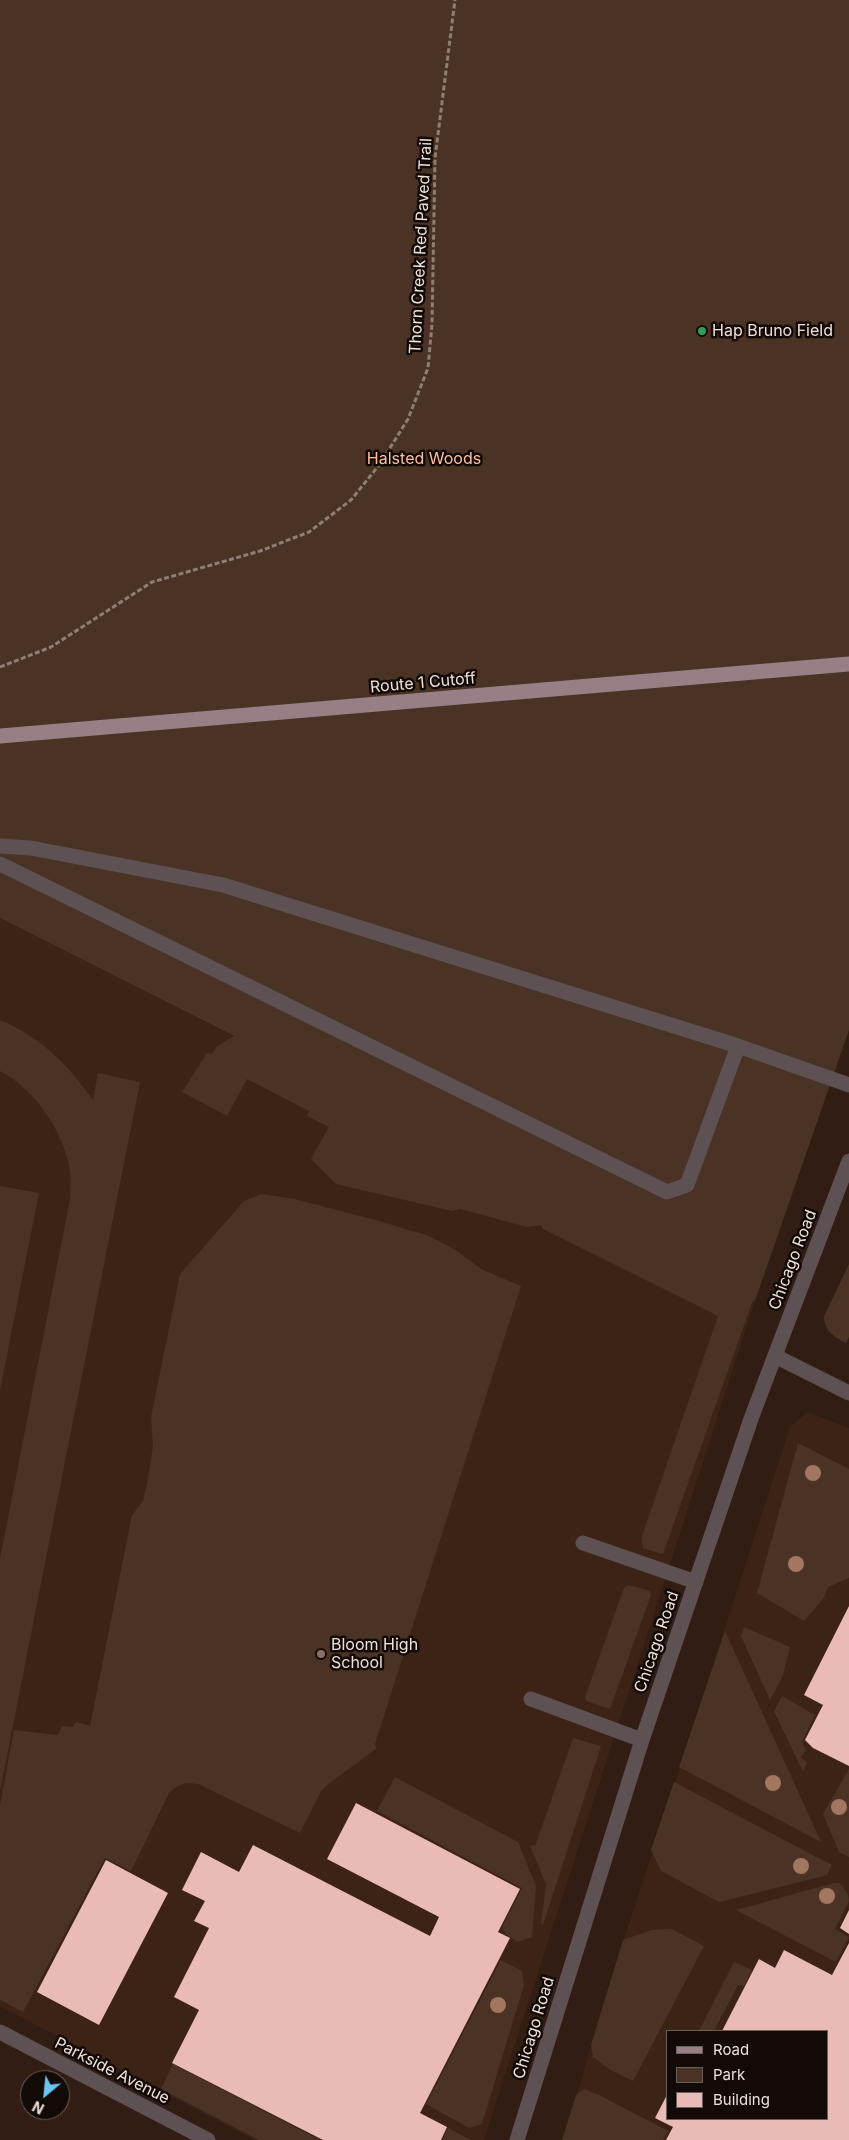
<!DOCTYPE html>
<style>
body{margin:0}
#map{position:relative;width:849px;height:2140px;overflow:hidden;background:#311d13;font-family:Inter,sans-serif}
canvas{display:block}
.legend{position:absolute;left:666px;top:2030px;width:162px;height:90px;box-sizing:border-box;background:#120a06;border:1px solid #6a605a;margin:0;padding:6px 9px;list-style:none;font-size:15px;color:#eee0d9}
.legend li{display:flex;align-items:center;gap:10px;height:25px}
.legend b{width:25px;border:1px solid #6a605a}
.north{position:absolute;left:20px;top:2070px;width:50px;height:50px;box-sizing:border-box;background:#120a06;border:1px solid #6a605a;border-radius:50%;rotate:208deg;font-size:14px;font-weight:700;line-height:20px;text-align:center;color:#eee0d9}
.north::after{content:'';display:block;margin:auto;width:18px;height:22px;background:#6cc3f2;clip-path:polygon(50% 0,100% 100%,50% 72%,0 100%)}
</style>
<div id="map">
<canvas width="849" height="2140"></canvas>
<ul class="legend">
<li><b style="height:6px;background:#987f85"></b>Road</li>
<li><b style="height:14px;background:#4a3225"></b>Park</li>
<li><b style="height:14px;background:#e9bab6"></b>Building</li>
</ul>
<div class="north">N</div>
</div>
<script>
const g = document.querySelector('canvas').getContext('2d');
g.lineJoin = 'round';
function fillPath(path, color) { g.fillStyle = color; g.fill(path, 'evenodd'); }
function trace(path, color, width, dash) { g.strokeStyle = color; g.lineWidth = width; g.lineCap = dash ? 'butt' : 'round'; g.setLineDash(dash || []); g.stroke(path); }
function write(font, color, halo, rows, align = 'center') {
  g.font = font + ' Inter,sans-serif'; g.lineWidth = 5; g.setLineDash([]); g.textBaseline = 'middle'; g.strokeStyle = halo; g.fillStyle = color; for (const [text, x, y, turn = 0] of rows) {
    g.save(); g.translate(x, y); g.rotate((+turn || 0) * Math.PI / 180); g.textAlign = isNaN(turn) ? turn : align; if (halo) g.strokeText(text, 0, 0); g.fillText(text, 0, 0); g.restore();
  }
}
fillPath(new Path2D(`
 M 0,918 L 755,1301 L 484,2140 L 254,2140 L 0,2006 Z
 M 807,1412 L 849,1428 L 849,2140 L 564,2140 L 605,1998 L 790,1427 ZM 668,2031 L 828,2031 L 828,2119 L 668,2119 Z`), '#3d2315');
fillPath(new Path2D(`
 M 0,0 L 849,0 L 849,1030 L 755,1301 L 753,1300 L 663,1554 L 643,1548 L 642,1536 L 718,1316 L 543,1229 L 541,1225 L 527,1227 L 460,1209 L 452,1211 L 336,1184 L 311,1159 L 329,1127 L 307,1116 L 309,1111 L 247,1079 L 227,1116 L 182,1092 L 207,1053 L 212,1054 L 216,1047 L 234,1036 L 0,918 Z
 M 0,1020 C 41,1037 68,1065 93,1100 L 98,1073 L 140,1082 L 0,1791 L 0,1559 L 70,1199 C 70,1191 71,1181 70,1172 C 65,1133 35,1089 0,1071 Z
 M 0,1186 L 39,1193 L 0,1390 Z
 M 261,1194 L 295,1199 L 379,1221 L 429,1236 L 456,1250 L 481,1269 L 521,1286 L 375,1744 L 376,1749 L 327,1785 L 321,1791 L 300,1833 L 198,1784 C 185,1782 179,1783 169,1793 L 131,1871 L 105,1858 L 23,2012 L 0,2000 L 0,1805 L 14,1730 L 58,1735 L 62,1726 L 73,1727 L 76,1722 L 90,1726 L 132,1515 L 143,1501 L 147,1484 L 153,1446 L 151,1417 L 180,1274 L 244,1201 Z
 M 849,1264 L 849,1337 L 846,1343 C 833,1336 824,1331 824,1316 Z
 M 798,1443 L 849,1469 L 849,1578 L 828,1587 L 823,1599 L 804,1621 L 757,1593 Z
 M 628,1585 L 650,1591 L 651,1595 L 610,1709 L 586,1701 L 585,1697 L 624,1588 Z
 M 744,1627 L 790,1647 L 782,1678 L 770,1700 L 741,1636 Z
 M 725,1631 L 821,1842 L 679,1767 Z
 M 782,1696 L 815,1715 L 802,1742 L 806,1750 L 801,1758 L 807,1762 L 803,1772 L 774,1711 Z
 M 573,1738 L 601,1746 L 543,1925 L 541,1924 L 546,1885 L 530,1845 L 535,1846 Z
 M 849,1769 L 849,1857 L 839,1852 L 823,1814 Z
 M 395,1777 L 518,1842 L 536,1886 L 532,1937 L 517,1942 L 505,1933 L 502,1927 L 522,1888 L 377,1811 Z
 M 674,1782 L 832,1865 L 827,1875 L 719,1902 L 661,1871 L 651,1850 Z
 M 834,1883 L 840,1883 L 848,1894 L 849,1901 L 835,1929 L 849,1937 L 836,1962 L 736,1910 Z
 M 672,1929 L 704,1946 L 633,2081 L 612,2071 L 593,2057 L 591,2045 L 623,1940 L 652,1930 Z
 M 501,1960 L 522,1971 L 524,1985 L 482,2124 L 469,2128 L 426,2104 Z
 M 734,1962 L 752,1970 L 744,1986 L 738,1985 L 714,2031 L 699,2031 Z
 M 173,2064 L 320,2140 L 259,2140 L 161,2089 Z
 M 584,2089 L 599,2095 L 668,2131 L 663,2140 L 562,2140 L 576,2095 Z
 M 448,2128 L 471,2140 L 442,2140 Z`), '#4a3225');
fillPath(new Path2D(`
 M 849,1606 L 849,1766 L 813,1748 L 805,1740 L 823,1705 L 804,1695 Z
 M 356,1803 L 520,1889 L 498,1932 L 510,1938 L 420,2113 L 447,2127 L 441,2140 L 323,2140 L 172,2063 L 199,2010 L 174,1997 L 209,1928 L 194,1921 L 205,1901 L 182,1890 L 201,1852 L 239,1872 L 253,1845 L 430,1936 L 439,1917 L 327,1859 Z
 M 106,1860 L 168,1893 L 99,2025 L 37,1992 Z
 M 849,1910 L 849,1934 L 840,1928 Z
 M 849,1943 L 849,2140 L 666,2140 L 673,2127 L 655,2118 L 668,2093 L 668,2119 L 828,2119 L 828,2031 L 722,2031 L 759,1959 L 775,1968 L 784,1950 L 832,1975 Z`), '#e9bab6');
trace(new Path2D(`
 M 0,667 L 51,647 L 152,582 L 260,551 L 309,532 L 351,500 L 380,464 L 408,419 L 428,368 L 432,324 L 435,158 L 455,0`), '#8f7e76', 3, [5, 2.5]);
trace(new Path2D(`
 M 0,846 L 31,848 L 223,885 L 738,1046 L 849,1085
 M 0,864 L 667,1192 L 687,1185 L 738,1046
 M 775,1356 L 849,1393
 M 583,1543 L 696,1582
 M 531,1699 L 642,1740
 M 0,2032 L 208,2140
 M 517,2140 L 642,1740 L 752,1416 L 849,1161`), '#5d5154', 15);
trace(new Path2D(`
 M 0,736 L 849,664`), '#987f85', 15);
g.fillStyle = '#a27660';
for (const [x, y] of [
 [813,1473],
 [796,1564],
 [773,1783],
 [839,1807],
 [801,1866],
 [827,1896],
 [498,2005]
]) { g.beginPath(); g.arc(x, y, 8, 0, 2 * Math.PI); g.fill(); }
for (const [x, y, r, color] of [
 [702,331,5,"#2e9e5b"],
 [321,1654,5,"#8d6e63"]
]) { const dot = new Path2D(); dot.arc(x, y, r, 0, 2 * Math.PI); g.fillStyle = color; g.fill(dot); trace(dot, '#120a06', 2); }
write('16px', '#eee0d9', '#120a06', [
 ["Thorn Creek Red Paved Trail",421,246,-87],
 ["Route 1 Cutoff",423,683,-5],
 ["Chicago Road",793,1260,-69],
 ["Chicago Road",657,1642,-71],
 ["Chicago Road",534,2028,-73],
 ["Parkside Avenue",112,2071,27]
]);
write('16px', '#eee0d9', '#120a06', [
 ["Hap Bruno Field",712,331],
 ["Bloom High",331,1645],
 ["School",331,1663]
], 'left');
write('16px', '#febf9f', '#120a06', [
 ["Halsted Woods",424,459]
]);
</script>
